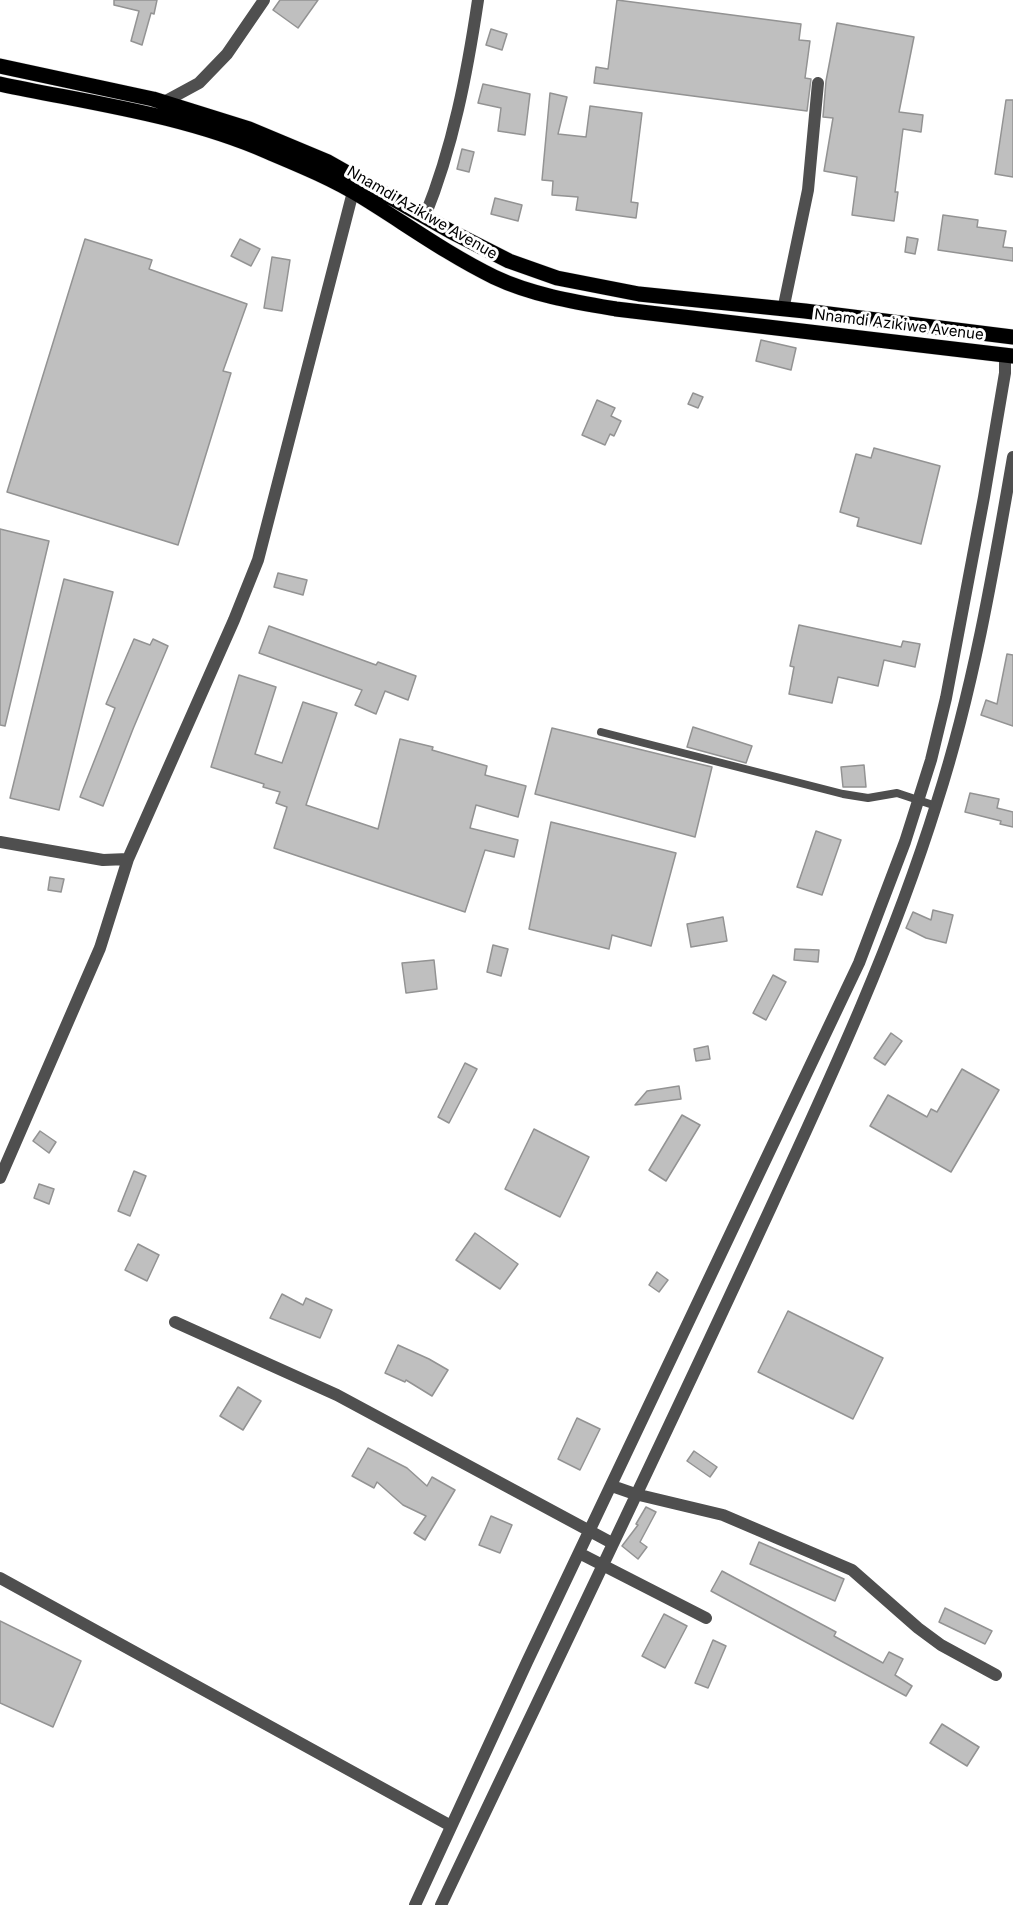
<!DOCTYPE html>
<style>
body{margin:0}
canvas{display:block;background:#fff}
</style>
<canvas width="1013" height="1905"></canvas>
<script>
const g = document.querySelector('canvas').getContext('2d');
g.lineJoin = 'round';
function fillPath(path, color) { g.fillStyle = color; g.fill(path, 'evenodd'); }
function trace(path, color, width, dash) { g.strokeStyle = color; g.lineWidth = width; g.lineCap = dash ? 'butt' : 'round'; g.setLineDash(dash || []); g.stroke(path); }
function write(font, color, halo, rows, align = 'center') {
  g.font = font + ' Inter,sans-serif'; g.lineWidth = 6; g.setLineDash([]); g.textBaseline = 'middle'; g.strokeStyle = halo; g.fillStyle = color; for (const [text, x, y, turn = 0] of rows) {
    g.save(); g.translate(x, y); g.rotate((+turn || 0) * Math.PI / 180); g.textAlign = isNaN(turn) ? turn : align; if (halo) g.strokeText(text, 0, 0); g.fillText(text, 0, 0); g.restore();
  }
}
const building = new Path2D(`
 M 114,0 L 157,0 L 154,14 L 151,13 L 142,45 L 131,41 L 139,11 L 114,5 Z
 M 280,0 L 318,0 L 298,28 L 273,10 Z
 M 617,0 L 801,24 L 799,40 L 810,41 L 805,78 L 811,79 L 807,111 L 594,83 L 596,67 L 608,69 Z
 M 837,23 L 914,37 L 899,112 L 923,115 L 921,132 L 903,129 L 895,192 L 898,192 L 894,221 L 852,215 L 857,177 L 824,171 L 833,118 L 823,117 L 826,81 Z
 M 491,29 L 507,34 L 502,50 L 486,45 Z
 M 483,84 L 530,94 L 525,135 L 498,131 L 501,108 L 478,103 Z
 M 550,93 L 567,97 L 558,134 L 586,137 L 590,106 L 642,113 L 631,202 L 638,203 L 636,218 L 576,210 L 578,197 L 552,195 L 553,181 L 542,180 Z
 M 1006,100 L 1013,100 L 1013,177 L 995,174 Z
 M 462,149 L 474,152 L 469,172 L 457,169 Z
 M 495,198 L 522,205 L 518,221 L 491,214 Z
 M 943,215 L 978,220 L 977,227 L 1006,231 L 1003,247 L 1013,248 L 1013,261 L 938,250 Z
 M 907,237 L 918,239 L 915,254 L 905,252 Z
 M 85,239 L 152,260 L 149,269 L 247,304 L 223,371 L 231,373 L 178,545 L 7,492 Z
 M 240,239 L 260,249 L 251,266 L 231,256 Z
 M 272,257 L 290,260 L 282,311 L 264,308 Z
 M 761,340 L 796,348 L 791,370 L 756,361 Z
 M 693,393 L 703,397 L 698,408 L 688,404 Z
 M 597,400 L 615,408 L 611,416 L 621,421 L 614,436 L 610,434 L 605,445 L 582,435 Z
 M 874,448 L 940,466 L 921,544 L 857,526 L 859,518 L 840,512 L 856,454 L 871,458 Z
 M 0,529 L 49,541 L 5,726 L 0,725 Z
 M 278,573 L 307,580 L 303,595 L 274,587 Z
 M 64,579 L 113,592 L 59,810 L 10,798 Z
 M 799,625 L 901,647 L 903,641 L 920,644 L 915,667 L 884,660 L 878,686 L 838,677 L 832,703 L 789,694 L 794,667 L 790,666 Z
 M 269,626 L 376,665 L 378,662 L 416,676 L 408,700 L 385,691 L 376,714 L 355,705 L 362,690 L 259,653 Z
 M 134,639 L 150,645 L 153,639 L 168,646 L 133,729 L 103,806 L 80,797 L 115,708 L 106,704 Z
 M 1007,654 L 1013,655 L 1013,726 L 981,715 L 986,700 L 997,704 Z
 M 239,675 L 276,687 L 255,754 L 282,763 L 303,702 L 337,713 L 306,805 L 378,829 L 400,739 L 433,747 L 432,750 L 487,766 L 485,775 L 526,786 L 518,817 L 476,805 L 470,828 L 518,840 L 514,857 L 485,850 L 465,912 L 274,848 L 287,807 L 276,803 L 280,792 L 263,787 L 264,784 L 211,767 Z
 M 693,727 L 752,746 L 746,763 L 687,747 Z
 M 552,728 L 712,767 L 695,837 L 535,794 Z
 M 864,765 L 866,787 L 843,787 L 841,767 Z
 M 970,793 L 999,799 L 997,808 L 1013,812 L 1013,827 L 1000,824 L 1001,821 L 965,812 Z
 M 551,822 L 676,853 L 651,946 L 612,935 L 609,949 L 529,929 Z
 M 816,831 L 841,840 L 822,895 L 797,887 Z
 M 50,877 L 64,879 L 61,892 L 48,890 Z
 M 933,910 L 953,915 L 946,943 L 926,938 L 906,928 L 913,912 L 931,920 Z
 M 723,917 L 727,941 L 691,947 L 687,924 Z
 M 493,945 L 508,949 L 501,976 L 487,972 Z
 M 795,949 L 819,950 L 818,962 L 794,960 Z
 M 434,960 L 437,989 L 406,993 L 402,963 Z
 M 773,975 L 786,982 L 766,1020 L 753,1013 Z
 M 891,1033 L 902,1041 L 885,1065 L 874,1058 Z
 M 708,1046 L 710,1059 L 696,1061 L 694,1049 Z
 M 465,1063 L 477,1069 L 449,1123 L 438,1117 Z
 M 962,1069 L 999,1090 L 951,1172 L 870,1126 L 888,1095 L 927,1117 L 931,1109 L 937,1112 Z
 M 679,1086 L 681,1099 L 635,1105 L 647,1091 Z
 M 682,1115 L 700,1125 L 666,1181 L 649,1170 Z
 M 534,1129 L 589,1157 L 560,1217 L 505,1189 Z
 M 40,1131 L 56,1142 L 49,1153 L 33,1141 Z
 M 134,1171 L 146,1176 L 130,1216 L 118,1211 Z
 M 39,1184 L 54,1189 L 49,1204 L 34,1198 Z
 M 475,1233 L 518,1264 L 500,1289 L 456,1260 Z
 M 138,1244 L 159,1255 L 147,1281 L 125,1270 Z
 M 657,1272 L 668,1280 L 659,1292 L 649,1285 Z
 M 282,1294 L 303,1305 L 306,1298 L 332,1310 L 320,1338 L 270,1318 Z
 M 788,1311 L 883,1358 L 853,1419 L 758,1372 Z
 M 398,1345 L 429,1359 L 448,1370 L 432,1396 L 406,1380 L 405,1382 L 385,1373 Z
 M 238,1387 L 261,1401 L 243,1430 L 220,1416 Z
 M 577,1418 L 600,1429 L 580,1470 L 558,1459 Z
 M 368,1448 L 407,1468 L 427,1486 L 432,1477 L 455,1490 L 425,1540 L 414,1533 L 426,1516 L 403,1505 L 377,1482 L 374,1488 L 352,1476 Z
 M 694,1451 L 717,1467 L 710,1477 L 687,1461 Z
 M 646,1507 L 656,1512 L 640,1542 L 647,1547 L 638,1559 L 622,1546 L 638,1525 L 636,1524 Z
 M 491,1516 L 512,1525 L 500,1553 L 479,1545 Z
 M 759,1542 L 844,1579 L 835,1601 L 750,1564 Z
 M 722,1571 L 836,1632 L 834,1636 L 883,1663 L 889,1652 L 903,1659 L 895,1675 L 912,1686 L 906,1696 L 711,1591 Z
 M 945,1608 L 992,1631 L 985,1644 L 939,1622 Z
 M 664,1614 L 687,1626 L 665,1668 L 642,1656 Z
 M 0,1621 L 81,1661 L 53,1727 L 0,1703 Z
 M 713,1640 L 726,1646 L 708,1688 L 695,1683 Z
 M 942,1724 L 979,1747 L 967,1766 L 930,1743 Z`);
fillPath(building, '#bfbfbf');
trace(building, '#939393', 1.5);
const primary = new Path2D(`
 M 0,66 L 153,99 L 249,129 L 328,162 L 450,231 L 509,261 L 557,278 L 639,294 L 805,311 L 1013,337
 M 0,84 C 89,103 184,115 268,152 C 299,165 333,179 362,197 C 406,224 447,254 494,277 C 532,295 575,302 616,309 L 1013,356`);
trace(primary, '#dbdbdb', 16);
trace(new Path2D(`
 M 601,732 L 843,794 L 868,798 L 897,793 L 936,806`), '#4f4f4f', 8);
trace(new Path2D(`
 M 164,102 L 199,83 L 227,54 L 264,0
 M 425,216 C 453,147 467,74 478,0
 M 783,310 L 808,190 L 818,83
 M 0,842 L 103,860 L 128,859
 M 0,1178 L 100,948 L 128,859 L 234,620 L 258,560 L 355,184
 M 175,1322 L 337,1395 L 612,1543
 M 612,1486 L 635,1494 L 723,1515 L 852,1570 L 918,1628 L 941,1645 L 996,1675
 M 579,1553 L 706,1618
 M 0,1578 L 451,1826
 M 415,1905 L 527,1662 L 859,963 L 905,842 L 931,760 L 946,698 L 984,497 L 1005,373 L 1005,355
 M 441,1905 C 543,1690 647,1475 747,1259 C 816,1109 888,960 937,802 C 973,690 993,573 1013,457`), '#4f4f4f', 12);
trace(primary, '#000', 15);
write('15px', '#000', '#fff', [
 ["Nnamdi Azikiwe Avenue",422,213,30],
 ["Nnamdi Azikiwe Avenue",899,325,7]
]);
</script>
